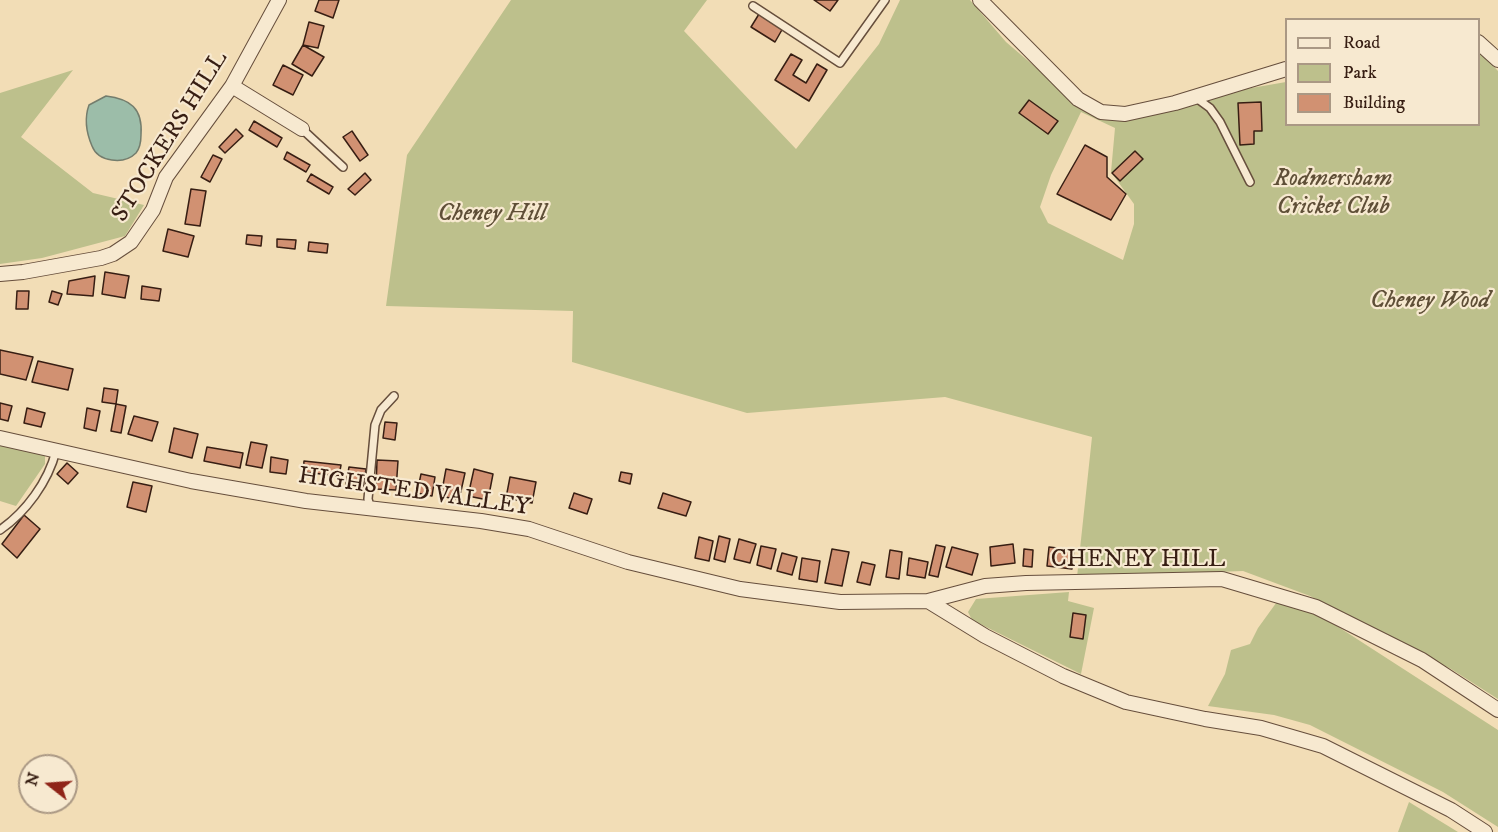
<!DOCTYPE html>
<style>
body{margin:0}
#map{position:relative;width:1498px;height:832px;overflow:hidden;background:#f2ddb6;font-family:"IM FELL DW Pica",serif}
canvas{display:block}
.legend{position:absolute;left:1285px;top:18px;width:195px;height:108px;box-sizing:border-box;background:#f7e9d0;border:2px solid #aa9884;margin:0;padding:8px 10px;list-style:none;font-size:18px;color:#371e13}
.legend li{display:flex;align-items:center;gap:12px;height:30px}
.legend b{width:30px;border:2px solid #aa9884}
.north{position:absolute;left:18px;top:754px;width:60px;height:60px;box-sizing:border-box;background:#f7e9d0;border:2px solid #aa9884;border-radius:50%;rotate:287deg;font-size:16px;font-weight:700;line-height:24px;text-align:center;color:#371e13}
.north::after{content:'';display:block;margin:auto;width:21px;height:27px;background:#8f2418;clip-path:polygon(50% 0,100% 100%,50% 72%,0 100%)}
</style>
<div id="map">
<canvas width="1498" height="832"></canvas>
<ul class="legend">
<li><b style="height:8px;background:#f7e9d0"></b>Road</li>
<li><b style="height:16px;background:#bdc08c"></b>Park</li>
<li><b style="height:16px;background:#d19172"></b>Building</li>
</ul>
<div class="north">N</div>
</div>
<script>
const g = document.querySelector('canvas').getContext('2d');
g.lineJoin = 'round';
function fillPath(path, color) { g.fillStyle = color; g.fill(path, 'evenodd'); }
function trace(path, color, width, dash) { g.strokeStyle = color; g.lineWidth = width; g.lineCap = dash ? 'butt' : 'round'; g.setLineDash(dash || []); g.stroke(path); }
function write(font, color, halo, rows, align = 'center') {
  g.font = font + ' "IM FELL DW Pica",serif'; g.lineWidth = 4.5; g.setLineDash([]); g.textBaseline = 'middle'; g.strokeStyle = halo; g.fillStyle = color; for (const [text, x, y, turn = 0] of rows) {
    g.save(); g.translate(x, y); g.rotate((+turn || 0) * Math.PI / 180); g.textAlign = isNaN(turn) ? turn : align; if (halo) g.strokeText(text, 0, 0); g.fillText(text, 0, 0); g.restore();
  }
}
fillPath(new Path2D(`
 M 511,0 L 707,0 L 684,31 L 796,149 L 879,44 L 900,0 L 970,0 L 1006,42 L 1080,105 L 1121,120 L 1170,111 L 1234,91 L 1286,82 L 1286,124 L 1478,124 L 1479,52 L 1481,53 L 1498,71 L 1498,699 L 1451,669 L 1310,596 L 1243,571 L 1077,577 L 1092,437 L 945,397 L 747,413 L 572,362 L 573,311 L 386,306 L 407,155 ZM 1081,112 L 1115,128 L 1111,172 L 1134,204 L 1134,224 L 1123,260 L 1048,223 L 1040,207 L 1051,175 Z
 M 73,70 L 21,137 L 93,193 L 144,205 L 125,236 L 42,258 L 0,264 L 0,93 Z
 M 0,444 L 45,455 L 45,464 L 16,506 L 0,501 Z
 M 1069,592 L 1068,601 L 1094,608 L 1081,674 L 972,620 L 968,612 L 976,599 Z
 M 1279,599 L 1326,619 L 1498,730 L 1498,827 L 1443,792 L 1310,725 L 1274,715 L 1208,706 L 1225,674 L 1231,650 L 1250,644 L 1258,628 Z
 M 1409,802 L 1458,832 L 1398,832 Z`), '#bdc08c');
const water = new Path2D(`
 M 106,96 C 130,99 143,108 141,135 C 141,141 140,148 136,153 C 124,165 98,162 92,146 C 86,132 84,119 89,105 Z`);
fillPath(water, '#9cbda9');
trace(water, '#747d6d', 1.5);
const building = new Path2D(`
 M 319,0 L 339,0 L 333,18 L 315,11 Z
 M 814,0 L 838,0 L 830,11 Z
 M 759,14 L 783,28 L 775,42 L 751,27 Z
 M 309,22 L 324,26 L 318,48 L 303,45 Z
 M 303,45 L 324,57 L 312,76 L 292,64 Z
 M 791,54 L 802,60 L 793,75 L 806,83 L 817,64 L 827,70 L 809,101 L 775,80 Z
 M 283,65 L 303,75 L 293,95 L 273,85 Z
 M 1029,100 L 1058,121 L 1048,134 L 1019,113 Z
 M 1261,102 L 1262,131 L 1254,131 L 1254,144 L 1240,145 L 1238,103 Z
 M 254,121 L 282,138 L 277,147 L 249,130 Z
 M 236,129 L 243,136 L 225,153 L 219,147 Z
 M 352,131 L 368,155 L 360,161 L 343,137 Z
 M 1085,145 L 1107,157 L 1107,177 L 1126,194 L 1111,220 L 1057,194 Z
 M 1135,151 L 1143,159 L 1120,181 L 1112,173 Z
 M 287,152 L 310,165 L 306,172 L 284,159 Z
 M 213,155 L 222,159 L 210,182 L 201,177 Z
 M 365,173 L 371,180 L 355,195 L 348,189 Z
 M 311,174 L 333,187 L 329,194 L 307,181 Z
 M 191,189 L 206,191 L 200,226 L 185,224 Z
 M 168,229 L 194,236 L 188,257 L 163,251 Z
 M 247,235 L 262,236 L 261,246 L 246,244 Z
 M 277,239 L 296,240 L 295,249 L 277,247 Z
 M 309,242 L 328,244 L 327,253 L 308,251 Z
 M 105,272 L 129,276 L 125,298 L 102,294 Z
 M 95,276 L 93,296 L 67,294 L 69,281 Z
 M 142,286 L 161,289 L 159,301 L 141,299 Z
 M 17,291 L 29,291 L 28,309 L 16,309 Z
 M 52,291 L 62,294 L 58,305 L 49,302 Z
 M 0,350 L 33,357 L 26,380 L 0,374 Z
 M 38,361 L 73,369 L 68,390 L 32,382 Z
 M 104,388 L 118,390 L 116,404 L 102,402 Z
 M 0,403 L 12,406 L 8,421 L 0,419 Z
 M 116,404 L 126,406 L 121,433 L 111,431 Z
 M 27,408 L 45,413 L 41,427 L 24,423 Z
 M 87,408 L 100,411 L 96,431 L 84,428 Z
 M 134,416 L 158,422 L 152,441 L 128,434 Z
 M 385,422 L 397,423 L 395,440 L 383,438 Z
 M 174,428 L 198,434 L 192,458 L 169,452 Z
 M 251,442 L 267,445 L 262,468 L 246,465 Z
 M 207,447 L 243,453 L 240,468 L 204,461 Z
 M 271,457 L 288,460 L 286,474 L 270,472 Z
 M 377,460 L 398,461 L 396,490 L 376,489 Z
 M 304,461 L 341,465 L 339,476 L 303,472 Z
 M 67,463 L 78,473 L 68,484 L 57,474 Z
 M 349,467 L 366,469 L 363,487 L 346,484 Z
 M 446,469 L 465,473 L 459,500 L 441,496 Z
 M 474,469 L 493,474 L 488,500 L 468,496 Z
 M 621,472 L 632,474 L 630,484 L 619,481 Z
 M 421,474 L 435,477 L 432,496 L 417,493 Z
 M 510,477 L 536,482 L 532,503 L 506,498 Z
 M 133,482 L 152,486 L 146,512 L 127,507 Z
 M 574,493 L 592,499 L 587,514 L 569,508 Z
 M 663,493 L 691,502 L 686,516 L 658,508 Z
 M 24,515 L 40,529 L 17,558 L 2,544 Z
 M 719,536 L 730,539 L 725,562 L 714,559 Z
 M 699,537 L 713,541 L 709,561 L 695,558 Z
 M 739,539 L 756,544 L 750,563 L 734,559 Z
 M 1013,544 L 1015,563 L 991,566 L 990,547 Z
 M 936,545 L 945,547 L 938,577 L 929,575 Z
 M 761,546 L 776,549 L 771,569 L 757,565 Z
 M 952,547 L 978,554 L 972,575 L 946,567 Z
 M 1049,547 L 1074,550 L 1072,569 L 1047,566 Z
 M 832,549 L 849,552 L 842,586 L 825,583 Z
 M 1024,549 L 1033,550 L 1032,567 L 1023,566 Z
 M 890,550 L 902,552 L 899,579 L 886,577 Z
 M 782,553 L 797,557 L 792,575 L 777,571 Z
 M 802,558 L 820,561 L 817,582 L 799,579 Z
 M 909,558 L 928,562 L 925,578 L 907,575 Z
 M 862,562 L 875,565 L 870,585 L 857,582 Z
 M 1073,613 L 1086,615 L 1083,639 L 1070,637 Z`);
fillPath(building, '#d19172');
trace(building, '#371e13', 1.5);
const lane = new Path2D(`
 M 753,6 L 840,63 L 885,0
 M 1195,97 L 1210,108 L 1220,122 L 1250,182
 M 302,129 L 343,167
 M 371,510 L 368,499 L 375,425 L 381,410 L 394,396
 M 0,530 C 26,512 48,482 56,451`);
const street = new Path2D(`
 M 980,0 L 1078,99 L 1101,112 L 1125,114 L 1175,103 L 1286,69
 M 1478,42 L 1498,60
 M 232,86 L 302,129
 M 0,274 L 23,272 L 101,258 L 113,254 L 131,242 L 153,210 L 166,177 L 232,86 L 279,0
 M 0,438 L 191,481 L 306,501 L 481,521 L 529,529 L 628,562 L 740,589 L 840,602 L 928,601 L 985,586 L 1026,583 L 1222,579 L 1316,607 L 1422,660 L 1498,710
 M 928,601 L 985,636 L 1063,676 L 1126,702 L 1205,719 L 1261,728 L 1323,746 L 1451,810 L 1485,832`);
trace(lane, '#664e3c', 10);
trace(street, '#664e3c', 16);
trace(lane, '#f7e9d0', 7);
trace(street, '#f7e9d0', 14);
write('24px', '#371e13', '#f7e9d0', [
 ["STOCKERS HILL",171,137,-58],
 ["HIGHSTED VALLEY",414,493,8],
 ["CHENEY HILL",1138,561]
]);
write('italic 24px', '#5f4f37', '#f7e9d0', [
 ["Rodmersham",1333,180],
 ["Cricket Club",1333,208],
 ["Cheney Hill",492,215],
 ["Cheney Wood",1430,302]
]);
</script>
